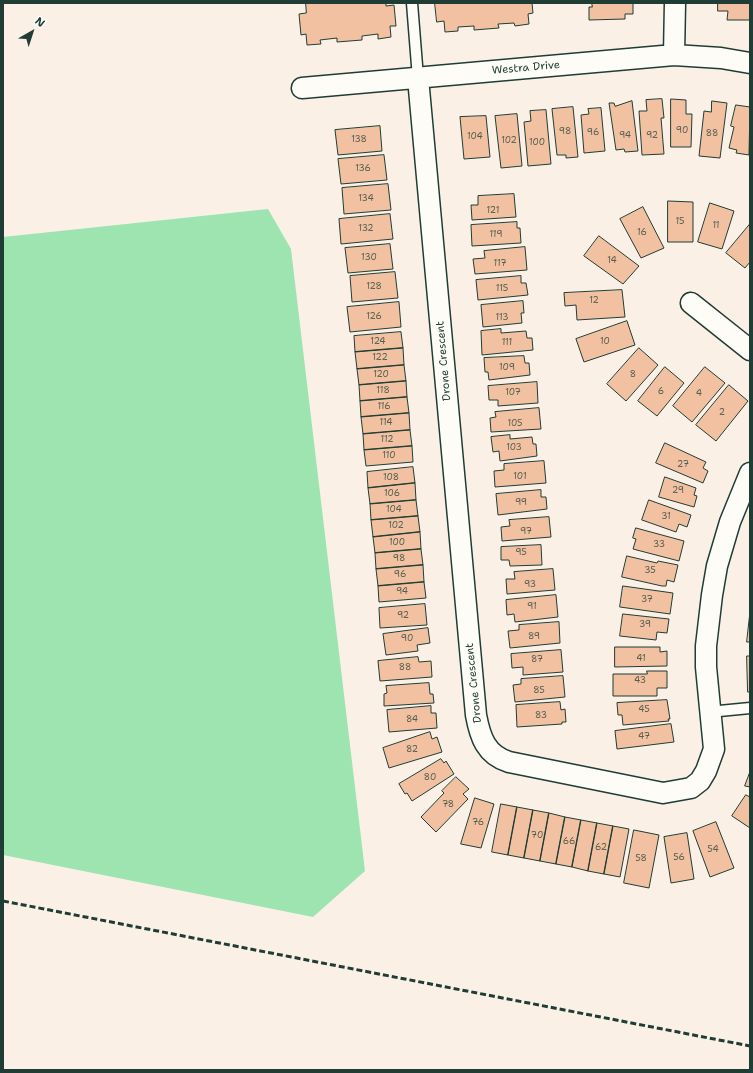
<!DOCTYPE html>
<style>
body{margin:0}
#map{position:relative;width:753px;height:1073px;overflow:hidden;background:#fbf0e6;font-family:"Shantell Sans",sans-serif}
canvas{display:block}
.frame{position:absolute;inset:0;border:4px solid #1f3d34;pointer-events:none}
.north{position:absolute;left:12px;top:12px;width:40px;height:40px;-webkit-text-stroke:3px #fdfcf7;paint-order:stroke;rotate:39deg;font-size:11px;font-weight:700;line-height:16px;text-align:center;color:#1f3d34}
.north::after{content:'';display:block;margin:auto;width:14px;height:18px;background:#1f3d34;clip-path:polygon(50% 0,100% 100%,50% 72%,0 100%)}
</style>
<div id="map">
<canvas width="753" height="1073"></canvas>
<div class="frame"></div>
<div class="north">N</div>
</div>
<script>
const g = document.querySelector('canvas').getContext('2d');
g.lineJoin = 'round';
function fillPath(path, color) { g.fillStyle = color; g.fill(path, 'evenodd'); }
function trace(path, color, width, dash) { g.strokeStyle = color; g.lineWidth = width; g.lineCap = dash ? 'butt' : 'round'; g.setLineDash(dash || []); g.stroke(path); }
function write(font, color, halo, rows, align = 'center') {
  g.font = font + ' "Shantell Sans",sans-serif'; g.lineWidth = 4; g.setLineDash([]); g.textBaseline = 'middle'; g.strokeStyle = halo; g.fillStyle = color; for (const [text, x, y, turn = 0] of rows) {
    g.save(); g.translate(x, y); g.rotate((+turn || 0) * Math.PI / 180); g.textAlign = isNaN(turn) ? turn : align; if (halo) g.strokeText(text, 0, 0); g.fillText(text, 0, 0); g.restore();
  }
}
fillPath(new Path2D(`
 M 268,209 L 291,249 L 365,871 L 313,917 L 3,855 L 3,237 Z`), '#9de4b1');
const building = new Path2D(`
 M 306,3 L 386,3 L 386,6 L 394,5 L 396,26 L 390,26 L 391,37 L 378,39 L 378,34 L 362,36 L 362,40 L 337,42 L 337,38 L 320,40 L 321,44 L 307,45 L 306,34 L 301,35 L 299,14 L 306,13 Z
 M 435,3 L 532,3 L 533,13 L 528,14 L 529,24 L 515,26 L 514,23 L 498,24 L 499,28 L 474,30 L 474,26 L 458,27 L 458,31 L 445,32 L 444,21 L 437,22 Z
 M 592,3 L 633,3 L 633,14 L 625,14 L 625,19 L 589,20 L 589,7 L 592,7 Z
 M 718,3 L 750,3 L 750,20 L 727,20 L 728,11 L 718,11 Z
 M 662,99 L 664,118 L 661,118 L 664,154 L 642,155 L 639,111 L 647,111 L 646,100 Z
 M 671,99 L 686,100 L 686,114 L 692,114 L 691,147 L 671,147 Z
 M 632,101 L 638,151 L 625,152 L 624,149 L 616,150 L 609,103 L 614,103 L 615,106 Z
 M 712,101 L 727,103 L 720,158 L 699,156 L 704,111 L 711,112 Z
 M 736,105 L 750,107 L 749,155 L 736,153 L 737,150 L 729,148 L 734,127 L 731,126 Z
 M 573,107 L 578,157 L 566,158 L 566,155 L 557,155 L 552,109 Z
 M 601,108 L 605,151 L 584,153 L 581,115 L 589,114 L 588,109 Z
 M 546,110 L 551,164 L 528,166 L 524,122 L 531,121 L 530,111 Z
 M 517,114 L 522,166 L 501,168 L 495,116 Z
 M 486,116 L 490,157 L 464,159 L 460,117 Z
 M 380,126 L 382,151 L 338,155 L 335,130 Z
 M 384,155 L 387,180 L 341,184 L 338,159 Z
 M 388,184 L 391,210 L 344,214 L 342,188 Z
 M 514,194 L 516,217 L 472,220 L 471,205 L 478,205 L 478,196 Z
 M 668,201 L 693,202 L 693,242 L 668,242 Z
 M 710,203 L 734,211 L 722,249 L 698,242 Z
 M 643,207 L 664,248 L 641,258 L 620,219 Z
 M 390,214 L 393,239 L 341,244 L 339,219 Z
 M 517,222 L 517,228 L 520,228 L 521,243 L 472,246 L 471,225 Z
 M 750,224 L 750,262 L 745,268 L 726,253 Z
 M 599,236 L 639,266 L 623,284 L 584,256 Z
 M 390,244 L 393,269 L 348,273 L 345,248 Z
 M 525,247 L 527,270 L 475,274 L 473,259 L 485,258 L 484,251 Z
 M 395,272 L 398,298 L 352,302 L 350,276 Z
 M 521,276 L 521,283 L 526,283 L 528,295 L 478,300 L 476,280 Z
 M 622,290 L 625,317 L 577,320 L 576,305 L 565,306 L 564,293 Z
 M 523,301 L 524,313 L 521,313 L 522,323 L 483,327 L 481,305 Z
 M 399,302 L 401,327 L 350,332 L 347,307 Z
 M 627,321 L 635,345 L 584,362 L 576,339 Z
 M 501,329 L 501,333 L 526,331 L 527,338 L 532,338 L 533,350 L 482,355 L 481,331 Z
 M 401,332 L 403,348 L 355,352 L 354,336 Z
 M 403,348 L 404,365 L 357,369 L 355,352 Z
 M 639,348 L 658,365 L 626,401 L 607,384 Z
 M 524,356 L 525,363 L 529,363 L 530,375 L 489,380 L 488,372 L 485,372 L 484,358 Z
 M 404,365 L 406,381 L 359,385 L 357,369 Z
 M 665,367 L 684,383 L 657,416 L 638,401 Z
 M 705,367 L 725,383 L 692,422 L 673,406 Z
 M 406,381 L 407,397 L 360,401 L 359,385 Z
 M 537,382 L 538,403 L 498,406 L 498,400 L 489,400 L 488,386 Z
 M 729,385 L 748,401 L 716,441 L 696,425 Z
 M 407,397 L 409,413 L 361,417 L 360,401 Z
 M 539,408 L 541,429 L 491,432 L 490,418 L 496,417 L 495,412 Z
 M 409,413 L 410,430 L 363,434 L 361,417 Z
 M 410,430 L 412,446 L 364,450 L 363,434 Z
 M 510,435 L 510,439 L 532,437 L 533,444 L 536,444 L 537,456 L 500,461 L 499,451 L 493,452 L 491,437 Z
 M 665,443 L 706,462 L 703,468 L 708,471 L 703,483 L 656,463 Z
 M 412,446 L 413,462 L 366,466 L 364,450 Z
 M 544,461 L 546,483 L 495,487 L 494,471 L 504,470 L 504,464 Z
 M 413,467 L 415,483 L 368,488 L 367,472 Z
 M 665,477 L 696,488 L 694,495 L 697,496 L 694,507 L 659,497 Z
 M 415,483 L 416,500 L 370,504 L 368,488 Z
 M 541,490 L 541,497 L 546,497 L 547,509 L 498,515 L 496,494 Z
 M 416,500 L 418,516 L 371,520 L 370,504 Z
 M 649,500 L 691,515 L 687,527 L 679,524 L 676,532 L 642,520 Z
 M 418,516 L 420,532 L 373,537 L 371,520 Z
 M 549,517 L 551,537 L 502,541 L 501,527 L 510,526 L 509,520 Z
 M 636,528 L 684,541 L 679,561 L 633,549 L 636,539 L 633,538 Z
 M 420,532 L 421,549 L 375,553 L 373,537 Z
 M 541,545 L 542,565 L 510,566 L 509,560 L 501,560 L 501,547 Z
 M 421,549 L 423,565 L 376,569 L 375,553 Z
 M 627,556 L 657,563 L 658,561 L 678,565 L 674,582 L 667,580 L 666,586 L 662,586 L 622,577 Z
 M 423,565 L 424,582 L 378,586 L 376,569 Z
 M 553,569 L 555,590 L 507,594 L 506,579 L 515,579 L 514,572 Z
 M 424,582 L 426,598 L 379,602 L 378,586 Z
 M 623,586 L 673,593 L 670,614 L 620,607 Z
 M 556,595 L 558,617 L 515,622 L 514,614 L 507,615 L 506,600 Z
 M 425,604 L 427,625 L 380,628 L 379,608 Z
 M 750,612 L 750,642 L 747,642 Z
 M 623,614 L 669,619 L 667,633 L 657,632 L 656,640 L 620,636 Z
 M 559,622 L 560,643 L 510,648 L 508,631 L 519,630 L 519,625 Z
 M 428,628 L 430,643 L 417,645 L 418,651 L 386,655 L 383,634 Z
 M 615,647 L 660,647 L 660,652 L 667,651 L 667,666 L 615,667 Z
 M 561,650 L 563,672 L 523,675 L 523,667 L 512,668 L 511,654 Z
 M 747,656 L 750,656 L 750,692 L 748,692 Z
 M 418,657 L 419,662 L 431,661 L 432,677 L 380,681 L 378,661 Z
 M 647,671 L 667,671 L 667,688 L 657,688 L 657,696 L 613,696 L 613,674 L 647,674 Z
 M 563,676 L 565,697 L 515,702 L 513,685 L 521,684 L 521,679 Z
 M 429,683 L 430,694 L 433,694 L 434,703 L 384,706 L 384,694 L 387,693 L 386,686 Z
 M 667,700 L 670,719 L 668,719 L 669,721 L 623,725 L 622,715 L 618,715 L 617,703 Z
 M 560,702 L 561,710 L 565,709 L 566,722 L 562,722 L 562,724 L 517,727 L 516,705 Z
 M 431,706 L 431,713 L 436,713 L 437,728 L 389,732 L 387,710 Z
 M 671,724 L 674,742 L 617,749 L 615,731 Z
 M 430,732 L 432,739 L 437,737 L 442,752 L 389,768 L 383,748 Z
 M 441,759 L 444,763 L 446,761 L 454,774 L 412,801 L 407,793 L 405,794 L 399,784 Z
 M 750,772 L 750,787 L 745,786 Z
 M 456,777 L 469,789 L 463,794 L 468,799 L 436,832 L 421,817 L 444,793 L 442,791 Z
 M 746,795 L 750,797 L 750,828 L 732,816 Z
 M 475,798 L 494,804 L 481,848 L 461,844 Z
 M 501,804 L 517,807 L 508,855 L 492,852 Z
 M 517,807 L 533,810 L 524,858 L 508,855 Z
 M 533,810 L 549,813 L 540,861 L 524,858 Z
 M 549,813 L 565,817 L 556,864 L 540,861 Z
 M 565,817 L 581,820 L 572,867 L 556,864 Z
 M 581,820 L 597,823 L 588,871 L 572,867 Z
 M 716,822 L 734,868 L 710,877 L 693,831 Z
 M 597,823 L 613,826 L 604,874 L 588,871 Z
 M 613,826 L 629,829 L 620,877 L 604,874 Z
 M 634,830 L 659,835 L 649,888 L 624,883 Z
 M 687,833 L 694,879 L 671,883 L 664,837 Z`);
fillPath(building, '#f1c1a1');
trace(building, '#1f3d34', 1);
const lane = new Path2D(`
 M 412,3 L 418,78
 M 709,712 L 750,708`);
const street = new Path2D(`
 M 674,55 L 675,3
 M 418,78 L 476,715 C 480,737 486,755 509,762 L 663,793 L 691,788 L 700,781 L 706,771 L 714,749 L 706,667 L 706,646 L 712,595 L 717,566 L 730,522 L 750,473
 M 302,88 L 674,55 L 721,58 L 750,63
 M 691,303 L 750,350`);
trace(lane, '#1f3d34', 13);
trace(street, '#1f3d34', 23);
trace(lane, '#fdfcf7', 10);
trace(street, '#fdfcf7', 20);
trace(new Path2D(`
 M 3,901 L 750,1046`), '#1f3d34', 3, [6, 3]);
write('9px', '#545e4f', null, [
 ["90",682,131],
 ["98",565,132],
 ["96",593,133],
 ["88",712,134],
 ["94",625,136],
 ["92",652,136],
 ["104",475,137],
 ["138",359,140],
 ["102",509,141],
 ["100",537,143],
 ["136",363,169],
 ["134",366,199],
 ["121",493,211],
 ["15",680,222],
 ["11",716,226],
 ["132",366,229],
 ["16",642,233],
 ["119",496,235],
 ["130",369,258],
 ["14",612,261],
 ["117",500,264],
 ["128",374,287],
 ["115",502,289],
 ["12",594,301],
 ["126",374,317],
 ["113",502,318],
 ["124",378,342],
 ["10",605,342],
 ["111",507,343],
 ["122",380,358],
 ["109",507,368],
 ["120",381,375],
 ["8",633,375],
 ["118",383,391],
 ["6",661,392],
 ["107",513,393],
 ["4",699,394],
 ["116",384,407],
 ["2",722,413],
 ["114",386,423],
 ["105",515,424],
 ["112",387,440],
 ["103",514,448],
 ["110",389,456],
 ["27",683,465],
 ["101",520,477],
 ["108",391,478],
 ["29",678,491],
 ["106",392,494],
 ["99",521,503],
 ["104",394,510],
 ["31",666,517],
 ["102",396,526],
 ["97",526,532],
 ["100",397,543],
 ["33",659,545],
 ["95",521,553],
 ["98",399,559],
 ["35",650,571],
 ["96",400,575],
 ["93",530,585],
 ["94",402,592],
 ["37",647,600],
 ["91",532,607],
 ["92",403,616],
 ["39",645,625],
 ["89",534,637],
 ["90",407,639],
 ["41",641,659],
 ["87",537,660],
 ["88",405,668],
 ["43",640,681],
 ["85",539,691],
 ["45",644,710],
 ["83",541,716],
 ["84",412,720],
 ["47",644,737],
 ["82",412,750],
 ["80",430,778],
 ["78",448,805],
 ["76",478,823],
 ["70",537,836],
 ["66",569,842],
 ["62",601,848],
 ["54",713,850],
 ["56",679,858],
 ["58",641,859]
]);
write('11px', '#1f3d34', '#fdfcf7', [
 ["Westra Drive",526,68,-5],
 ["Drone Crescent",444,361,-95],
 ["Drone Crescent",474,683,-96]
]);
</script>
